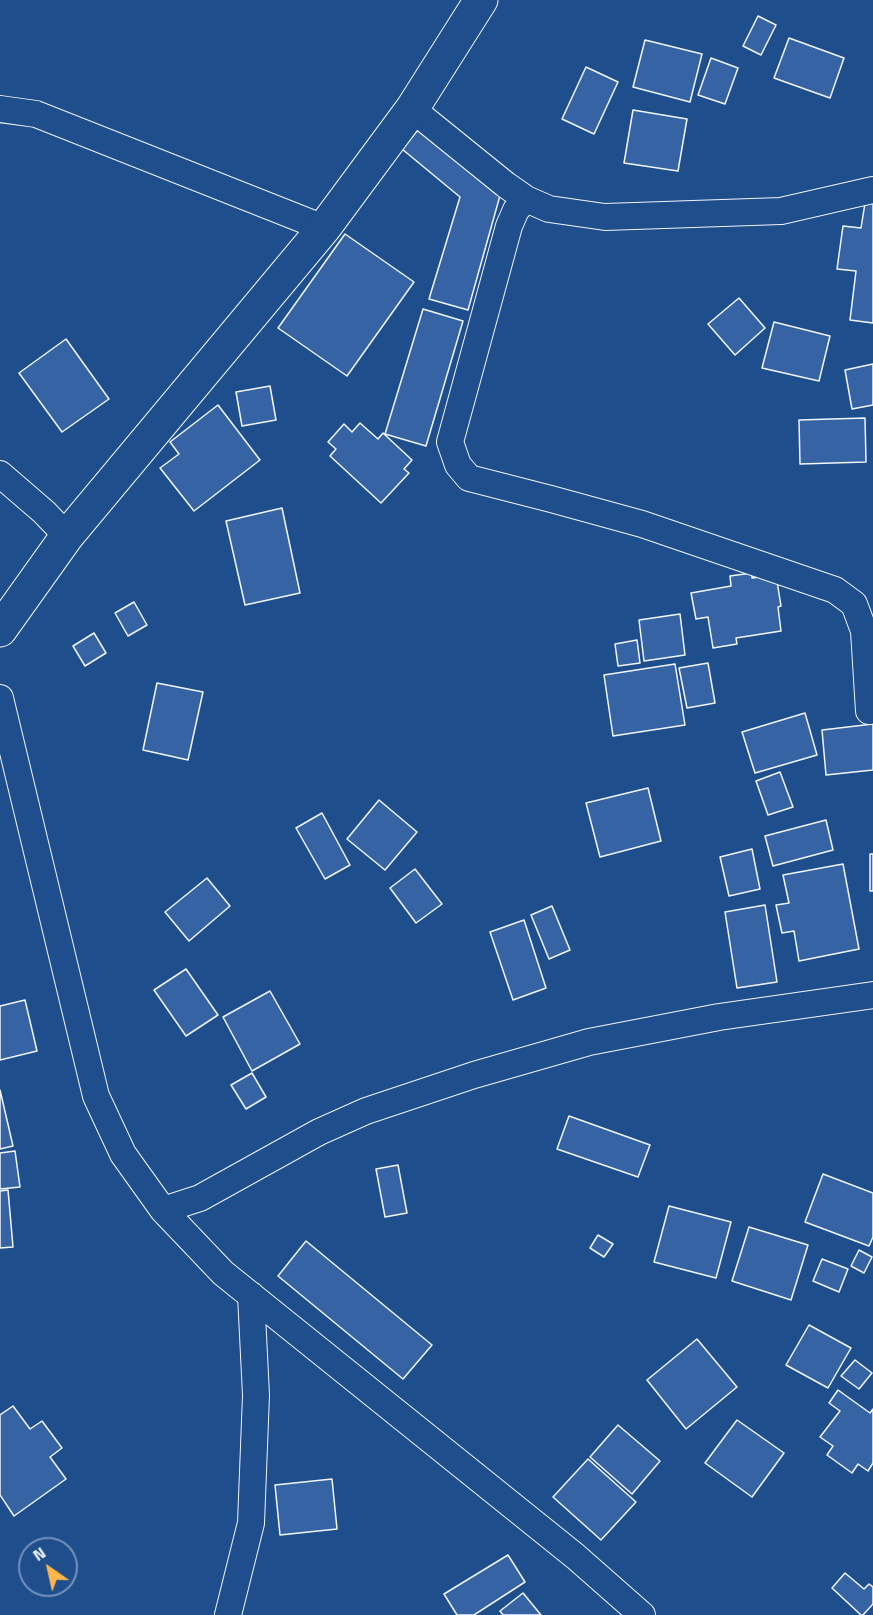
<!DOCTYPE html>
<style>
body{margin:0}
#map{position:relative;width:873px;height:1615px;overflow:hidden;background:#1f4e8c;font-family:"Titillium Web",sans-serif}
canvas{display:block}
.north{position:absolute;left:18px;top:1537px;width:60px;height:60px;box-sizing:border-box;background:#1f4e8c;border:2px solid #7391ba;border-radius:50%;rotate:326deg;font-size:16px;font-weight:700;line-height:24px;text-align:center;color:#f2f6ff}
.north::after{content:'';display:block;margin:auto;width:21px;height:27px;background:#ffb74d;clip-path:polygon(50% 0,100% 100%,50% 72%,0 100%)}
</style>
<div id="map">
<canvas width="873" height="1615"></canvas>
<div class="north">N</div>
</div>
<script>
const g = document.querySelector('canvas').getContext('2d');
g.lineJoin = 'round';
function fillPath(path, color) { g.fillStyle = color; g.fill(path, 'evenodd'); }
function trace(path, color, width, dash) { g.strokeStyle = color; g.lineWidth = width; g.lineCap = dash ? 'butt' : 'round'; g.setLineDash(dash || []); g.stroke(path); }
const building = new Path2D(`
 M 758,16 L 776,25 L 761,55 L 743,46 Z
 M 789,38 L 844,58 L 830,98 L 774,78 Z
 M 645,40 L 702,54 L 690,102 L 633,87 Z
 M 711,58 L 738,68 L 725,104 L 698,95 Z
 M 586,67 L 618,82 L 594,134 L 562,119 Z
 M 633,110 L 687,119 L 678,171 L 624,163 Z
 M 421,126 L 501,192 L 468,310 L 429,299 L 460,197 L 402,149 Z
 M 866,197 L 873,198 L 873,323 L 850,320 L 856,271 L 837,269 L 843,226 L 861,228 Z
 M 345,234 L 414,282 L 347,376 L 278,328 Z
 M 739,298 L 765,328 L 735,355 L 708,324 Z
 M 423,309 L 463,321 L 426,446 L 385,434 Z
 M 774,322 L 830,336 L 819,381 L 762,368 Z
 M 66,339 L 109,399 L 62,432 L 19,373 Z
 M 873,364 L 873,405 L 852,409 L 845,370 Z
 M 270,386 L 276,420 L 242,426 L 236,392 Z
 M 218,405 L 260,460 L 194,511 L 160,468 L 179,454 L 170,442 Z
 M 865,418 L 866,462 L 800,464 L 799,420 Z
 M 360,423 L 378,439 L 383,433 L 412,460 L 404,469 L 409,473 L 381,503 L 330,456 L 336,449 L 328,442 L 344,424 L 352,432 Z
 M 282,508 L 300,593 L 245,605 L 226,521 Z
 M 752,573 L 752,578 L 776,575 L 781,606 L 778,607 L 781,631 L 736,638 L 737,644 L 713,648 L 708,617 L 696,619 L 691,593 L 731,586 L 730,576 Z
 M 134,602 L 147,625 L 128,636 L 115,613 Z
 M 680,614 L 685,655 L 644,661 L 639,620 Z
 M 94,633 L 106,653 L 85,666 L 73,646 Z
 M 637,640 L 640,663 L 618,666 L 615,644 Z
 M 708,663 L 715,703 L 687,708 L 679,668 Z
 M 675,664 L 685,725 L 613,736 L 604,675 Z
 M 157,683 L 203,692 L 188,760 L 143,750 Z
 M 805,713 L 817,755 L 755,773 L 742,732 Z
 M 873,724 L 873,770 L 826,775 L 822,730 Z
 M 780,772 L 793,807 L 768,815 L 756,781 Z
 M 648,788 L 661,841 L 600,857 L 586,803 Z
 M 379,800 L 417,832 L 385,870 L 347,839 Z
 M 322,813 L 350,865 L 325,879 L 296,828 Z
 M 826,820 L 833,850 L 773,866 L 765,836 Z
 M 752,849 L 760,889 L 729,896 L 720,857 Z
 M 870,854 L 873,854 L 873,891 L 870,891 Z
 M 843,864 L 859,949 L 799,961 L 794,931 L 782,933 L 776,905 L 789,903 L 783,875 Z
 M 415,869 L 442,904 L 416,923 L 390,888 Z
 M 207,878 L 230,906 L 189,941 L 165,912 Z
 M 765,905 L 777,982 L 737,988 L 725,912 Z
 M 552,906 L 570,950 L 549,959 L 531,915 Z
 M 524,920 L 546,988 L 513,1000 L 490,932 Z
 M 186,969 L 218,1015 L 186,1036 L 154,990 Z
 M 270,991 L 300,1044 L 252,1071 L 223,1017 Z
 M 25,1000 L 37,1051 L 0,1060 L 0,1006 Z
 M 252,1073 L 266,1097 L 246,1109 L 231,1085 Z
 M 0,1090 L 13,1146 L 0,1149 Z
 M 569,1116 L 650,1145 L 638,1177 L 557,1149 Z
 M 15,1151 L 20,1187 L 0,1189 L 0,1153 Z
 M 398,1165 L 407,1213 L 385,1217 L 376,1169 Z
 M 823,1174 L 873,1193 L 873,1237 L 869,1246 L 805,1222 Z
 M 8,1190 L 13,1247 L 0,1248 L 0,1191 Z
 M 669,1206 L 731,1222 L 716,1278 L 654,1262 Z
 M 749,1227 L 808,1245 L 791,1300 L 732,1281 Z
 M 598,1235 L 613,1244 L 604,1257 L 590,1248 Z
 M 306,1241 L 432,1345 L 403,1379 L 278,1276 Z
 M 859,1250 L 872,1257 L 864,1273 L 851,1266 Z
 M 822,1259 L 848,1269 L 839,1292 L 813,1281 Z
 M 809,1325 L 851,1348 L 828,1388 L 786,1365 Z
 M 697,1339 L 737,1387 L 686,1429 L 647,1380 Z
 M 855,1360 L 872,1373 L 859,1389 L 841,1376 Z
 M 838,1390 L 870,1413 L 873,1409 L 873,1463 L 868,1471 L 858,1464 L 852,1473 L 827,1455 L 833,1446 L 820,1437 L 840,1411 L 829,1403 Z
 M 13,1406 L 30,1429 L 42,1421 L 62,1448 L 50,1457 L 66,1479 L 14,1516 L 0,1495 L 0,1415 Z
 M 737,1420 L 784,1453 L 752,1497 L 705,1463 Z
 M 618,1425 L 660,1461 L 632,1494 L 590,1457 Z
 M 588,1459 L 636,1502 L 601,1540 L 553,1497 Z
 M 332,1479 L 337,1529 L 280,1535 L 275,1485 Z
 M 508,1555 L 525,1582 L 474,1615 L 457,1615 L 444,1594 Z
 M 845,1573 L 864,1589 L 869,1584 L 873,1587 L 873,1604 L 863,1615 L 861,1615 L 832,1588 Z
 M 523,1593 L 541,1615 L 503,1615 L 500,1611 Z`);
fillPath(building, '#3563a3');
trace(building, '#f2f6ff', 1.5);
const street = new Path2D(`
 M 0,109 L 36,114 L 324,228
 M 412,109 L 506,185 L 526,199 L 549,209 L 605,217 L 781,211 L 873,190
 M 526,199 L 516,210 L 509,226 L 450,442 L 458,465 L 469,478 L 551,499 L 642,524 L 835,590 L 854,604 L 864,631 L 869,711
 M 0,474 L 44,512 L 67,536
 M 0,698 L 96,1096 L 123,1154 L 163,1210 L 223,1273 L 575,1556 L 642,1615
 M 163,1210 L 200,1198 L 319,1132 L 366,1111 L 474,1075 L 589,1042 L 719,1017 L 873,995
 M 228,1615 L 251,1523 L 256,1395 L 251,1295`);
const secondary = new Path2D(`
 M 0,630 L 67,536 L 324,228 L 412,109 L 481,0`);
trace(street, '#f2f6ff', 28);
trace(secondary, '#f2f6ff', 35);
trace(street, '#1f4e8c', 26);
trace(secondary, '#1f4e8c', 33);
</script>
